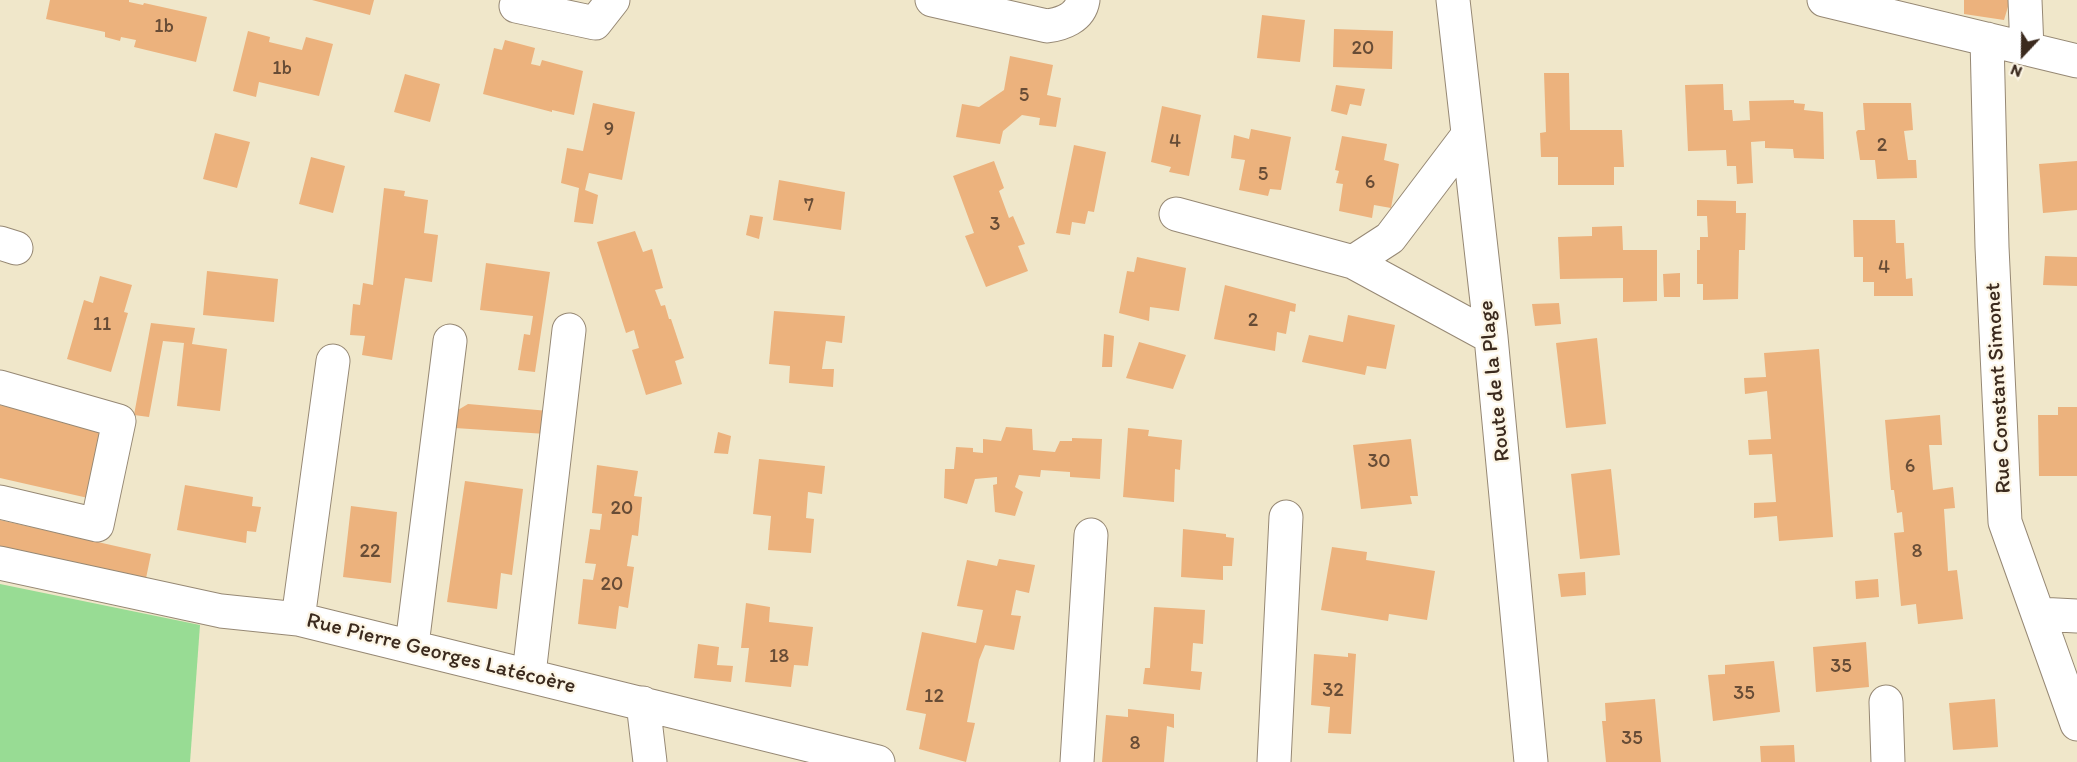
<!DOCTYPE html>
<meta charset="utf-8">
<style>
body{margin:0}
#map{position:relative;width:2077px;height:762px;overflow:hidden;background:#f0e7ca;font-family:Itim,sans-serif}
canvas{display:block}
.north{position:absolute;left:1993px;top:24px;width:60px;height:60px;-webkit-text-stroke:4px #fcf5e5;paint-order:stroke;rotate:202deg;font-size:16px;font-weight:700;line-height:24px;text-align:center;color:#3b2a1e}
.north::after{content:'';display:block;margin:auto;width:21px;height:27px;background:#3b2a1e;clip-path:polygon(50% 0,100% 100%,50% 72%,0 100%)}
</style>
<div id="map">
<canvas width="2077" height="762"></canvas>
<div class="north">N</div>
</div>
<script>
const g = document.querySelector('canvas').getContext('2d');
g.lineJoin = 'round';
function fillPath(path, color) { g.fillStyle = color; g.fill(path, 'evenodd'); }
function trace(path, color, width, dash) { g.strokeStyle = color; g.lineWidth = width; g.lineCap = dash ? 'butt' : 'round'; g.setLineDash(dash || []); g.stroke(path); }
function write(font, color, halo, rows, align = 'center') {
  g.font = font + ' Itim,sans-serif'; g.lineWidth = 4.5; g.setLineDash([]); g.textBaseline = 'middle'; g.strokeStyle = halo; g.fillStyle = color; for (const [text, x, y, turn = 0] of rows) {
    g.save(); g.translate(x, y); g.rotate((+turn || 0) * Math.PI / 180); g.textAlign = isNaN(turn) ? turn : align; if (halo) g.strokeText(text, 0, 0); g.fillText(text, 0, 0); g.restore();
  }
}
fillPath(new Path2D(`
 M 0,584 L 200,625 L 190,762 L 0,762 Z`), '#98dc94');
fillPath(new Path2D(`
 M 50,0 L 129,0 L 129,2 L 143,5 L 144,3 L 207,17 L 196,62 L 134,47 L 136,40 L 121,37 L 120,41 L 105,37 L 105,32 L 46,19 Z
 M 312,0 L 374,0 L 370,15 Z
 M 1964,0 L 2010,0 L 2004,20 L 1964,14 Z
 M 1262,15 L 1305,20 L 1300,62 L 1257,58 Z
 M 1334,29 L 1393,31 L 1392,69 L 1333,67 Z
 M 248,31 L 270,37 L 269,42 L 302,50 L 306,37 L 333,44 L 319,96 L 259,82 L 256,97 L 233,91 Z
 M 505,40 L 535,48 L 531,64 L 540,66 L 542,60 L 583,71 L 574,115 L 552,110 L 552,112 L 483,94 L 494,48 L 502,50 Z
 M 1010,56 L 1053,65 L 1047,95 L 1061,98 L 1056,127 L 1039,125 L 1040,118 L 1022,115 L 1003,131 L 1000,144 L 956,137 L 962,104 L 979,107 L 1004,90 Z
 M 1544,73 L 1569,73 L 1570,130 L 1622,130 L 1624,167 L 1614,167 L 1614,185 L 1558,185 L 1558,157 L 1541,157 L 1540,133 L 1546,132 Z
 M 405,74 L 440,84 L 430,122 L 394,112 Z
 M 1723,84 L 1724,110 L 1732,110 L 1733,121 L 1750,120 L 1749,101 L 1794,100 L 1794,103 L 1805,104 L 1804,110 L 1823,112 L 1824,159 L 1794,158 L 1793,149 L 1765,148 L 1765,141 L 1751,142 L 1753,183 L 1737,184 L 1736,166 L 1727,166 L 1726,150 L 1688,151 L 1685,85 Z
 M 1336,85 L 1365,89 L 1361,106 L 1350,104 L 1347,115 L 1331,111 Z
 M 593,103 L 635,112 L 622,180 L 589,173 L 585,190 L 598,195 L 593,224 L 574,222 L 579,188 L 561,183 L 567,148 L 583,151 Z
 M 1863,103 L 1911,103 L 1913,130 L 1904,131 L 1908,160 L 1916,160 L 1917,178 L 1877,179 L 1875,160 L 1860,160 L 1856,132 L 1858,130 L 1865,130 Z
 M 1162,106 L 1201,115 L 1189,176 L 1169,172 L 1171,167 L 1151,162 Z
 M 1251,129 L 1291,137 L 1281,190 L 1270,189 L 1268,196 L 1239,190 L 1245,160 L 1231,158 L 1234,135 L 1249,139 Z
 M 215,133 L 250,142 L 237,188 L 203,179 Z
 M 1342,136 L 1387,144 L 1384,160 L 1399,164 L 1391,208 L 1374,205 L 1372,218 L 1339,211 L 1343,184 L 1336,183 L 1339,171 L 1335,170 Z
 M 1074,145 L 1106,152 L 1094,212 L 1088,211 L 1085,224 L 1072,222 L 1070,235 L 1056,233 Z
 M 311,157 L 345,166 L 333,213 L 299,204 Z
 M 994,161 L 1004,188 L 999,191 L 1009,218 L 1013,216 L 1025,244 L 1018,246 L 1028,271 L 986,287 L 965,236 L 974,233 L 953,176 Z
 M 2077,161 L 2077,210 L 2043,213 L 2039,164 Z
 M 779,180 L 845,192 L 841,230 L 773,220 Z
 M 384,188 L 405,191 L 404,196 L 428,200 L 424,233 L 438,235 L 432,282 L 405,278 L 392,360 L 362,355 L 365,336 L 350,335 L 353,304 L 360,305 L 363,283 L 373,285 Z
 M 1697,200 L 1736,201 L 1736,213 L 1746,213 L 1745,250 L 1739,250 L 1738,299 L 1703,300 L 1703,284 L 1697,284 L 1697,250 L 1700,250 L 1700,237 L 1708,237 L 1707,216 L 1697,216 Z
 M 750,215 L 763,217 L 759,239 L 746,235 Z
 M 1853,220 L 1895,220 L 1896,243 L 1904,243 L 1906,279 L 1912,278 L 1913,296 L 1874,296 L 1874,282 L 1863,282 L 1863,257 L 1854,257 Z
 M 1622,226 L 1623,250 L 1657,250 L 1657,301 L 1623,302 L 1623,278 L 1560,279 L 1558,237 L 1592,236 L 1592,227 Z
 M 635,231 L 643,252 L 652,249 L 663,288 L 655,290 L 661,306 L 665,305 L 669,319 L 671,319 L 684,358 L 675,361 L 682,384 L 646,395 L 632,350 L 639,348 L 634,330 L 626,333 L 597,242 Z
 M 2045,256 L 2077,257 L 2077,286 L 2043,285 Z
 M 1137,257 L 1186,268 L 1179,311 L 1150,307 L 1149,321 L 1119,313 L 1127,271 L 1134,272 Z
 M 486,263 L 550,272 L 535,372 L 518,370 L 524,334 L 530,335 L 533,316 L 480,310 Z
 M 207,271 L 278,279 L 274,322 L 203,315 Z
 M 1680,273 L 1680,297 L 1664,297 L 1663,274 Z
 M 100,276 L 132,285 L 124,312 L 128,313 L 111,372 L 67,359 L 84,300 L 93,303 Z
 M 1225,285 L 1296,304 L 1295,312 L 1290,311 L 1286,334 L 1277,332 L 1275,351 L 1214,339 Z
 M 1559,303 L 1561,324 L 1535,326 L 1532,304 Z
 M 774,311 L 845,316 L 842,343 L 826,341 L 822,369 L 834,369 L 833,387 L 789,383 L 790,366 L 769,364 Z
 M 1348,315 L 1395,325 L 1386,369 L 1367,366 L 1365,375 L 1302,362 L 1309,335 L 1343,342 Z
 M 151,323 L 195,328 L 192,344 L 227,349 L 220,411 L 177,406 L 184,343 L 163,341 L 149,417 L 134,415 Z
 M 1104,334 L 1114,336 L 1112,367 L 1102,367 Z
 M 1597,338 L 1606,424 L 1566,428 L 1556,343 Z
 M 1139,342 L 1186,355 L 1173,389 L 1126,378 Z
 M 1819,349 L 1833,537 L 1779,541 L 1777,516 L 1754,518 L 1754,503 L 1776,502 L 1772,454 L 1749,455 L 1748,440 L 1771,439 L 1767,391 L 1745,394 L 1744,378 L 1766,377 L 1764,353 Z
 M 468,404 L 549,411 L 546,434 L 455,428 L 458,410 Z
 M 0,405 L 104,429 L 88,498 L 0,478 Z
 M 2058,407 L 2077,407 L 2077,476 L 2039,476 L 2038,415 L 2058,415 Z
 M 1940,415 L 1942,445 L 1929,445 L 1933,490 L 1953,487 L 1955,508 L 1944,509 L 1948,571 L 1957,570 L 1963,619 L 1918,624 L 1916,604 L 1901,606 L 1894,533 L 1904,532 L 1902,512 L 1897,513 L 1894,490 L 1891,490 L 1885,420 Z
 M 1006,427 L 1032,429 L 1033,450 L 1055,452 L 1060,441 L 1072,441 L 1072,438 L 1102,439 L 1100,479 L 1070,477 L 1070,472 L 1041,470 L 1040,477 L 1019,475 L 1015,487 L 1023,492 L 1015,516 L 995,512 L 993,485 L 997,484 L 997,477 L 975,479 L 967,504 L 944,498 L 945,469 L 954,469 L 956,447 L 973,448 L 973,452 L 983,453 L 983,439 L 1001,441 Z
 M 1128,428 L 1149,430 L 1148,436 L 1182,440 L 1180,470 L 1175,469 L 1174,502 L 1123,497 Z
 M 718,432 L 731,436 L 728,454 L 714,453 Z
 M 1411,439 L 1418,496 L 1410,496 L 1412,504 L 1361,509 L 1353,445 Z
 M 759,459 L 825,466 L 822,494 L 808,492 L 806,518 L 814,519 L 811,553 L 768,550 L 771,516 L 753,514 Z
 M 597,465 L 638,471 L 634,496 L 642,497 L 638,536 L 632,535 L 627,566 L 634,567 L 628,608 L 619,606 L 616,629 L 578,624 L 583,579 L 593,580 L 596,564 L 585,563 L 590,529 L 600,530 L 602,514 L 592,513 Z
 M 1611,469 L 1620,555 L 1580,559 L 1571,474 Z
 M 465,481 L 523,489 L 512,575 L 501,573 L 497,609 L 447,602 Z
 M 185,485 L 253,497 L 252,506 L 261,507 L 256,532 L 247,531 L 246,543 L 177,530 Z
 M 351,506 L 397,512 L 391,583 L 343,577 Z
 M 0,520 L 151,554 L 144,588 L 0,555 Z
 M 1183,529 L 1226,534 L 1226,537 L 1234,538 L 1232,566 L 1223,566 L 1223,580 L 1181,577 Z
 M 1332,547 L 1367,552 L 1366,560 L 1435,571 L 1427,620 L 1389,614 L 1388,621 L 1321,610 Z
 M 999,559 L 1035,565 L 1029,593 L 1016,590 L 1011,615 L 1021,616 L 1014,650 L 985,645 L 979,660 L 967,722 L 975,723 L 966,762 L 919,749 L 926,714 L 906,710 L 922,632 L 976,643 L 983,610 L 957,606 L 967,560 L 997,566 Z
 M 1585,572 L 1586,595 L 1561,597 L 1558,574 Z
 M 1878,579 L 1879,597 L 1856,599 L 1855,581 Z
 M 746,603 L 770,607 L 769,622 L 813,627 L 808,666 L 794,665 L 791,687 L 745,682 L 749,648 L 741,648 Z
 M 1154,607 L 1205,610 L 1203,644 L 1193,643 L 1191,671 L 1202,672 L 1200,690 L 1143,684 L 1145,668 L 1150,668 Z
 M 1866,642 L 1869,687 L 1816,692 L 1813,647 Z
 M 698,644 L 719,647 L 717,665 L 733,666 L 731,682 L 694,678 Z
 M 1348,653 L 1356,654 L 1351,734 L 1328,733 L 1330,707 L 1311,705 L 1314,654 L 1348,657 Z
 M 1774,661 L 1780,712 L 1713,721 L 1708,675 L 1725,674 L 1725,665 Z
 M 1655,699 L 1661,762 L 1606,762 L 1602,721 L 1606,721 L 1605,703 Z
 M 1995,699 L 1998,747 L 1953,750 L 1949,703 Z
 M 1128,709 L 1174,714 L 1174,728 L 1167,726 L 1164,762 L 1102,762 L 1106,715 L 1128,717 Z
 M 1794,745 L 1795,762 L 1761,762 L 1760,746 Z`), '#ecb27d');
const minor = new Path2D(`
 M 932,0 L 1047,26 C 1062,24 1080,18 1083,0
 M 1453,0 L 1491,337 L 1531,762
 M 1824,0 L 2077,61
 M 2025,0 L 2027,49
 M 516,6 L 595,23 L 613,0
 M 1987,39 L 1992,247 L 2005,522 L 2077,724
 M 1176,214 L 1353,262 L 1491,337
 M 0,243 L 16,248
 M 1353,262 L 1390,238 L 1468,135
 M 0,387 L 119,421 L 97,525 L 0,502
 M 0,563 L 221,611 L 298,619 L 878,762
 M 2038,614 L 2077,616
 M 298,619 L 333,361
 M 412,645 L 450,341
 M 529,674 L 569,330
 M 1886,702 L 1888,762
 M 643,703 L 650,762
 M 1077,762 L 1091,535
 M 1274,762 L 1286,517`);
trace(minor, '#968874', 35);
trace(minor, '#fff', 33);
write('20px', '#674c36', null, [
 ["1b",164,27],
 ["20",1363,49],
 ["1b",282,69],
 ["5",1024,96],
 ["9",609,130],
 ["4",1175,142],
 ["2",1882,146],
 ["5",1263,175],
 ["6",1370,183],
 ["7",809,206],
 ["3",995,225],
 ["4",1884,268],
 ["2",1253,321],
 ["11",102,325],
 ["30",1379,462],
 ["6",1910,467],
 ["20",622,509],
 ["22",370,552],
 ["8",1917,552],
 ["20",612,585],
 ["18",779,657],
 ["35",1841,667],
 ["32",1333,691],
 ["35",1744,694],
 ["12",934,697],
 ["35",1632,739],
 ["8",1135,744]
]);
write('22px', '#3b2a1e', '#fcf5e5', [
 ["Route de la Plage",1495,381,-96],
 ["Rue Constant Simonet",1999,388,-93],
 ["Rue Pierre Georges Latécoère",441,654,14]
]);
</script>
